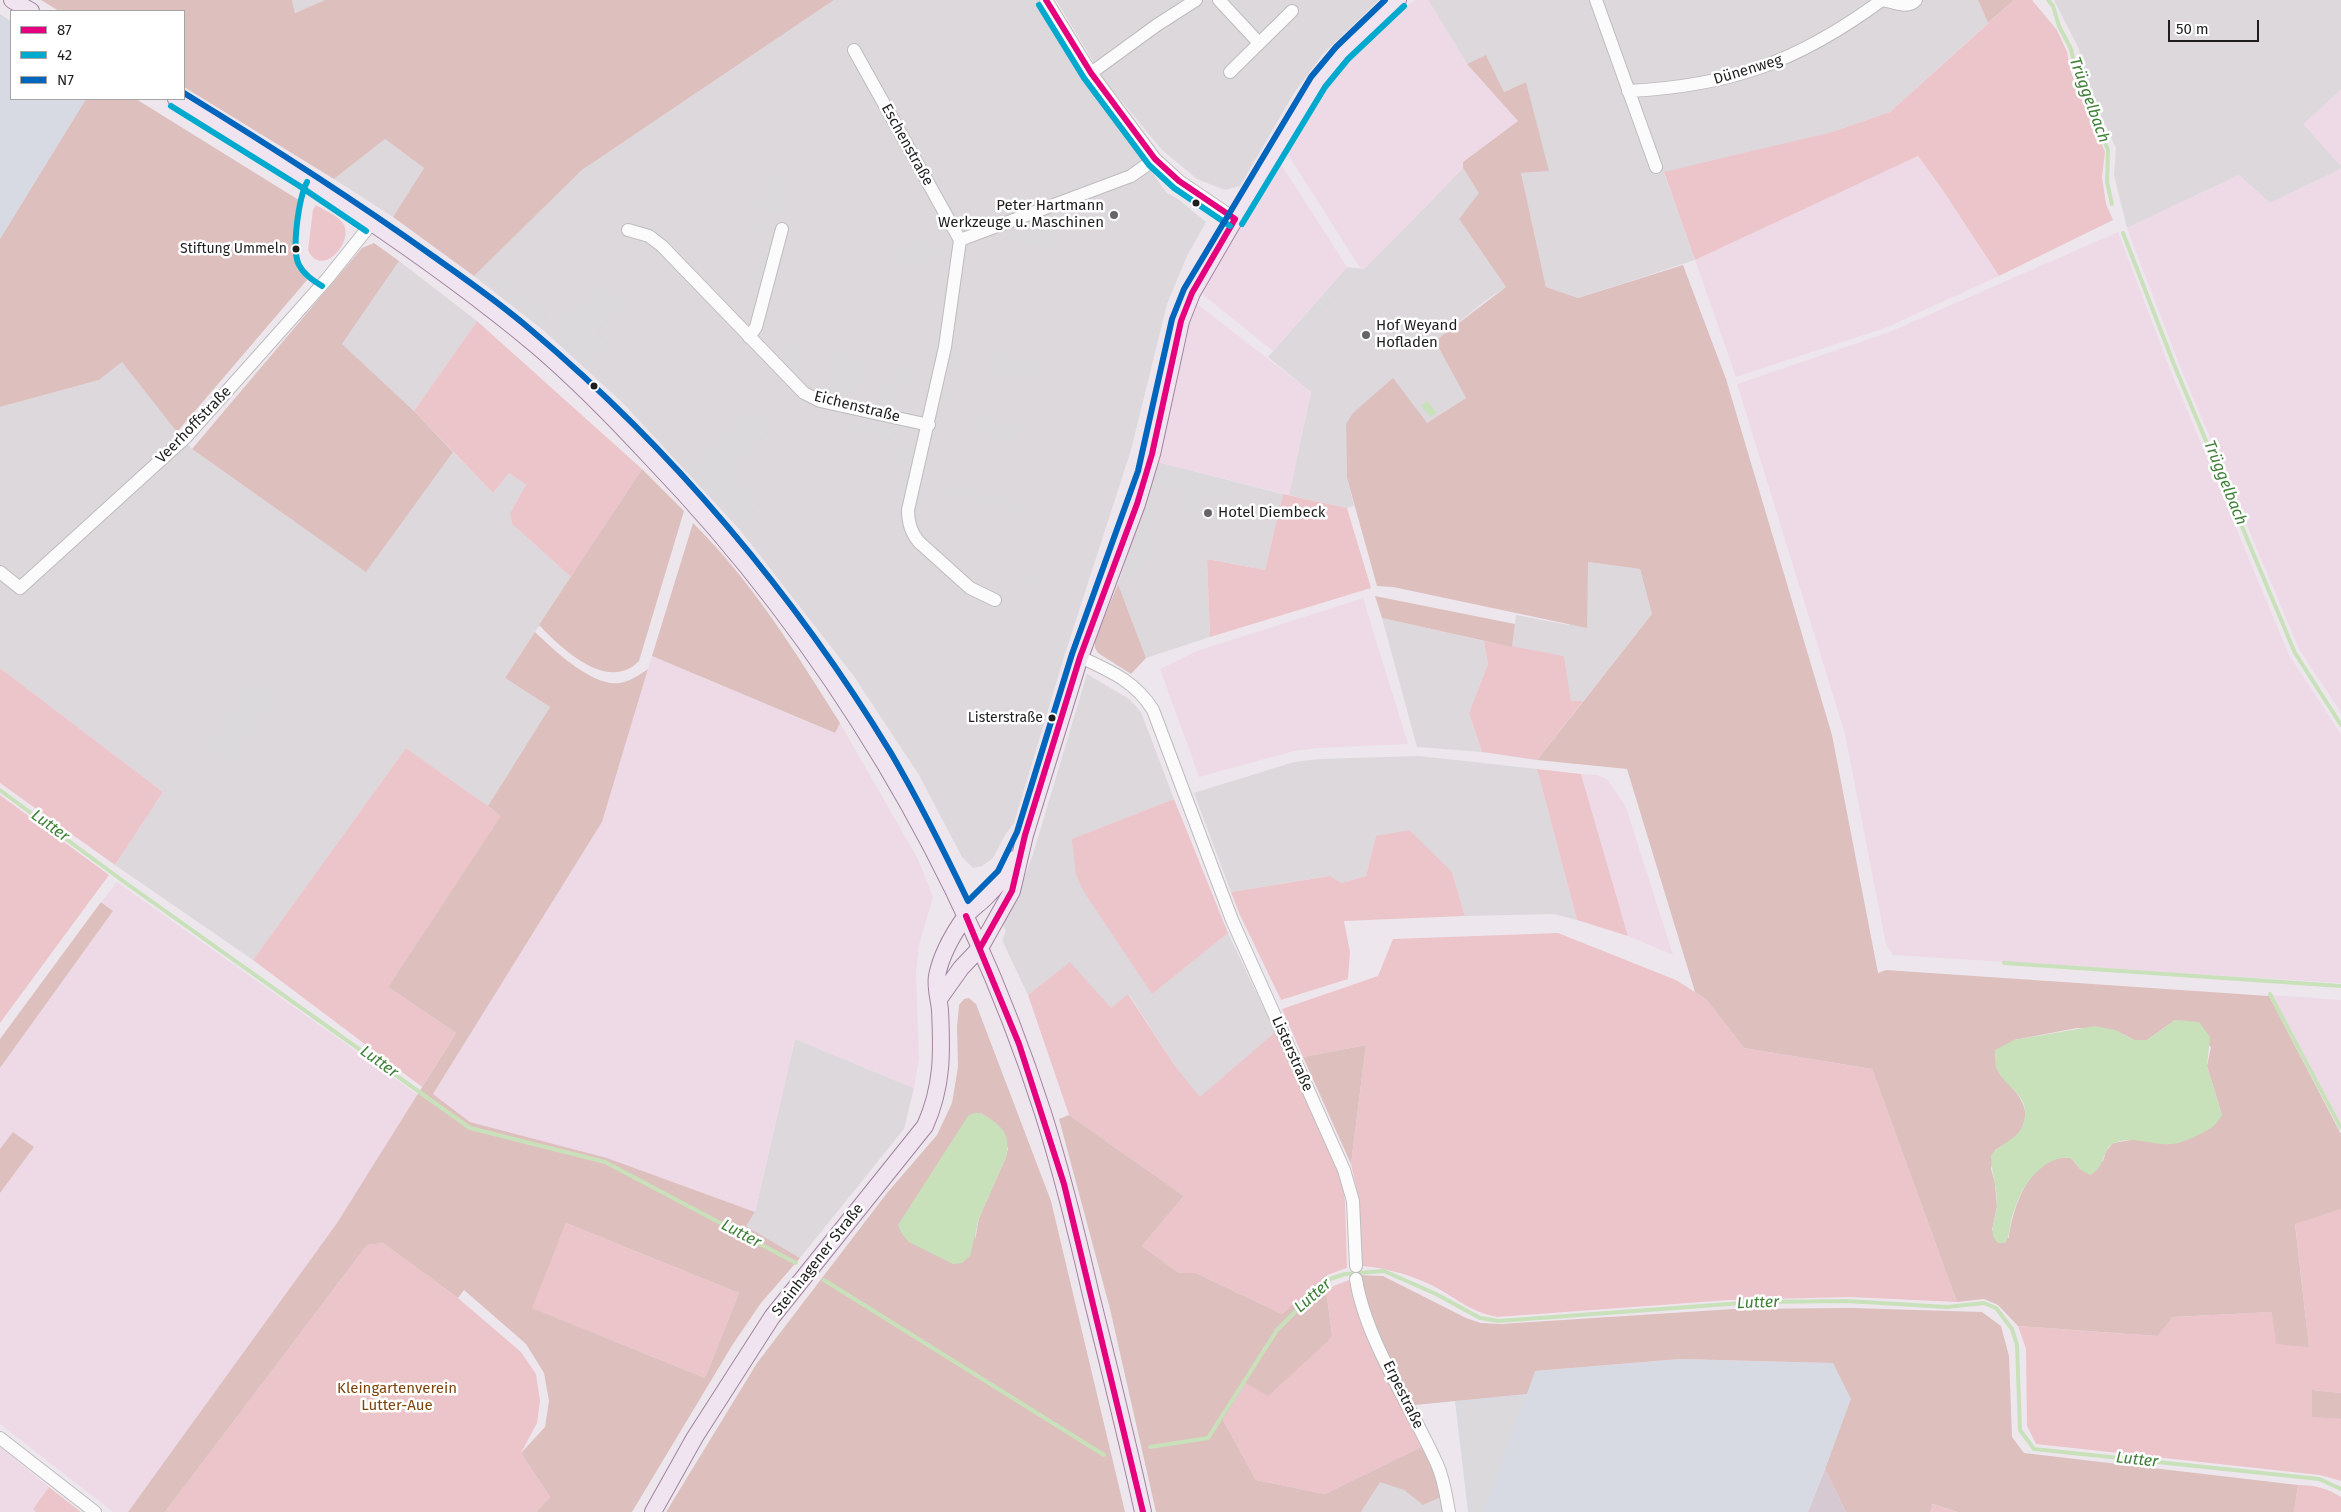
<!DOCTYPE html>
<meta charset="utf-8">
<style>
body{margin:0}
#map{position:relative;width:2341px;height:1512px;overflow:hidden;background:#ede7ed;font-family:"Fira Sans",sans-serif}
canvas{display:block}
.legend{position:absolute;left:10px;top:10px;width:175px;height:90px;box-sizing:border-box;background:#fff;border:1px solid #a5a5a5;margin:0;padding:6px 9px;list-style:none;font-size:15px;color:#1e1e1e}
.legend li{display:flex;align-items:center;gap:10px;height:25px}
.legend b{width:25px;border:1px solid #a5a5a5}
.scale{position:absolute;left:2168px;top:20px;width:91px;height:22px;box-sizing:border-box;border:2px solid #1e1e1e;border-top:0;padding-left:6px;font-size:15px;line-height:18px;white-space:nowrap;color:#1e1e1e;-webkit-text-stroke:4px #fff;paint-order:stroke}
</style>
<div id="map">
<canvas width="2341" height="1512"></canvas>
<ul class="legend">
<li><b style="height:6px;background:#e5007d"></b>87</li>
<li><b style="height:6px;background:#00a9ce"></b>42</li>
<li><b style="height:6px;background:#0065bd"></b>N7</li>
</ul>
<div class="scale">50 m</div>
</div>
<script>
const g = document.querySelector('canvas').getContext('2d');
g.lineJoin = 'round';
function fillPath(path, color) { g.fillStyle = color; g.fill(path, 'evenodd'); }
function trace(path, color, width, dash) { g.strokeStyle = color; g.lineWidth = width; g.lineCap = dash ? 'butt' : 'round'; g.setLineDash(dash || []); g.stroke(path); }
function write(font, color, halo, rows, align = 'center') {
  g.font = font + ' "Fira Sans",sans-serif'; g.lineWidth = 5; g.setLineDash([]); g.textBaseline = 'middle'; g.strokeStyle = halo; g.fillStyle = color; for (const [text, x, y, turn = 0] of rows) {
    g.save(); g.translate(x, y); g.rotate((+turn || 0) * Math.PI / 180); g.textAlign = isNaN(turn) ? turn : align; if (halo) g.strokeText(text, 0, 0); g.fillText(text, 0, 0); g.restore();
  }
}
fillPath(new Path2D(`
 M 292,0 L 325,0 L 295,13 Z
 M 834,0 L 1038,0 L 1086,78 L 1161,185 L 1167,193 L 1178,199 L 1206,222 L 1187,256 L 1167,304 L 1131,450 L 1064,657 L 1014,823 L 1005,835 L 993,858 L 982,866 L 973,868 L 962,857 L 919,775 L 853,675 L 740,530 L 624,404 L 543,330 L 474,276 L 582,170 Z
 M 1056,0 L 1379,0 L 1323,54 L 1294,93 L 1240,186 L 1225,190 L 1197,179 L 1162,150 L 1105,81 Z
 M 1428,0 L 1978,0 L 1988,23 L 1890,112 L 1832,132 L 1664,173 L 1695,260 L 1578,298 L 1546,287 L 1521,173 L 1548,171 L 1526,82 L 1504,92 L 1486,55 L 1467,64 Z
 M 2054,0 L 2341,0 L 2341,90 L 2304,124 L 2341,166 L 2341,169 L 2270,203 L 2239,175 L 2127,228 L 2114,175 L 2116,148 L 2092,96 L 2082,68 L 2079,49 Z
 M 385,139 L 424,168 L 393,217 L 334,179 Z
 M 1463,168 L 1480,193 L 1459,219 L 1506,287 L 1485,301 L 1435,341 L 1466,398 L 1427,423 L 1346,424 L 1347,478 L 1354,506 L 1347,508 L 1289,495 L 1311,392 L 1268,357 L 1347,267 L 1364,269 Z
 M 399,261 L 477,321 L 414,411 L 342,344 Z
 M 122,362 L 192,449 L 366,571 L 453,452 L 493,493 L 509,473 L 526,485 L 510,513 L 512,524 L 571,577 L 505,678 L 550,707 L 488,806 L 406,748 L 253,960 L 115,865 L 163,792 L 0,668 L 0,407 L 99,380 Z
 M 1158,462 L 1283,494 L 1265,570 L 1207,559 L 1210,637 L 1146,658 L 1118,584 Z
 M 1588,562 L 1640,569 L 1652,614 L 1583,701 L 1571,702 L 1564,656 L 1512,647 L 1516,615 L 1569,625 Z
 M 1382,618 L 1484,641 L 1488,664 L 1469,713 L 1482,752 L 1417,747 Z
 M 1087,674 L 1129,699 L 1141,712 L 1174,799 L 1073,839 L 1152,993 L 1228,933 L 1275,1032 L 1200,1098 L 1175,1066 L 1129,994 L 1111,1009 L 1070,963 L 1028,995 L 1002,940 L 1006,931 L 1003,925 L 1018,894 L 1033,854 Z
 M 1419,756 L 1537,769 L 1577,920 L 1554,914 L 1465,916 L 1452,872 L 1376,836 L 1366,876 L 1341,883 L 1329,876 L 1231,892 L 1194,793 L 1294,762 L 1320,759 Z
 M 795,1039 L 914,1088 L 904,1129 L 800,1258 L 746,1226 L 755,1212 Z
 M 1380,1481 L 1404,1490 L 1423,1505 L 1441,1497 L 1444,1512 L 1361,1512 Z`), '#dcd8dc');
fillPath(new Path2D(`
 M 0,14 L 11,21 L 11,99 L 86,99 L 0,239 Z
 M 1680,1359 L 1833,1363 L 1852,1399 L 1808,1512 L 1468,1512 L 1455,1401 L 1527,1394 L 1534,1371 Z`), '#d8dae3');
fillPath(new Path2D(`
 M 1825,1469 L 1846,1512 L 1808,1512 Z`), '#d6c9d2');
fillPath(new Path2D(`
 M 1415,0 L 1428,0 L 1467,64 L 1518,121 L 1463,162 L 1463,168 L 1416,217 L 1364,269 L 1360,268 L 1285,150 L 1334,71 L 1380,26 Z
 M 2341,90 L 2341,166 L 2303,124 Z
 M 1918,156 L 1940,186 L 1999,276 L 1885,328 L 1736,377 L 1695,260 Z
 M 1279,161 L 1347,267 L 1273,351 L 1202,294 Z
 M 2341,169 L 2341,713 L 2299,649 L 2179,364 L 2127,228 L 2239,175 L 2270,203 Z
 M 2118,232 L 2170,369 L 2289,655 L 2341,734 L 2341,983 L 1893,955 L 1886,945 L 1845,734 L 1737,384 L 1887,333 Z
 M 1197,304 L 1311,392 L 1289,495 L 1158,462 L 1190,324 Z
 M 1363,598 L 1408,744 L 1319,748 L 1294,751 L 1199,777 L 1160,669 L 1197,651 Z
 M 652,656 L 834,733 L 840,723 L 918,859 L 933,897 L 919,945 L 916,972 L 919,1060 L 914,1088 L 795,1039 L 755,1212 L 607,1158 L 470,1122 L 433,1094 L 602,822 Z
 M 1581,774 L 1597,775 L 1607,779 L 1626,807 L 1673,955 L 1628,936 Z
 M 117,882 L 418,1095 L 337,1223 L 128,1512 L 113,1512 L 0,1424 L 0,1193 L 33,1147 L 0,1149 L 0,1068 L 113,911 L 101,902 Z
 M 2273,995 L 2341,1000 L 2341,1124 Z
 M 0,1447 L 49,1487 L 33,1509 L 36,1512 L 0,1512 Z`), '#eedae6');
fillPath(new Path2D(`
 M 2014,0 L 2032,0 L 2057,30 L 2067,52 L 2071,72 L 2105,152 L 2102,177 L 2106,204 L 2113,220 L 1999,276 L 1940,186 L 1918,156 L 1695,260 L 1664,172 L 1832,132 L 1890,112 Z
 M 316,205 C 324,210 336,215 342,222 C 357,240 321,280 308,250 L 313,210 Z
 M 477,321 L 642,469 L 571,577 L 512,524 L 510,513 L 526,485 L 509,473 L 493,493 L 414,411 Z
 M 1283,494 L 1347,508 L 1371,588 L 1210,637 L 1207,559 L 1265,570 Z
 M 1484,641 L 1564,656 L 1571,701 L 1583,701 L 1537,760 L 1482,752 L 1469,713 L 1488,664 Z
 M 0,668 L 163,792 L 115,865 L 0,783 Z
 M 406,748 L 502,816 L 388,987 L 456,1033 L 422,1087 L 253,960 Z
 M 1537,769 L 1581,774 L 1628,936 L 1577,920 Z
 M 0,795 L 109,875 L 0,1023 Z
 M 1174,799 L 1228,933 L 1152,994 L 1084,892 L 1076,875 L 1072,839 Z
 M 1409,830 L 1452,872 L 1465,916 L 1344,921 L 1350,952 L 1348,979 L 1281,1000 L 1239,913 L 1231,892 L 1330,876 L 1341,883 L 1366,876 L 1376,836 Z
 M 1558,933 L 1676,980 L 1706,999 L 1744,1048 L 1872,1069 L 1957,1302 L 1850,1297 L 1729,1300 L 1497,1317 C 1471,1312 1459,1300 1437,1288 C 1415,1276 1387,1268 1362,1266 L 1359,1199 L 1351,1164 L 1366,1045 L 1303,1057 L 1282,1009 L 1378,976 L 1393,939 Z
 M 1070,962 L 1111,1008 L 1128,994 L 1175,1066 L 1200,1097 L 1275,1032 L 1340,1174 L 1345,1201 L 1347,1268 L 1327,1275 L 1282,1314 L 1196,1273 L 1179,1273 L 1142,1246 L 1184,1196 L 1069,1115 L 1028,995 Z
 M 2341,1209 L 2341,1393 L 2312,1390 L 2312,1416 L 2341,1419 L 2341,1481 L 2320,1475 L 2036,1444 L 2027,1426 L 2026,1349 L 2018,1326 L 2156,1336 L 2173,1317 L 2272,1312 L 2309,1347 L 2295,1223 Z
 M 566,1223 L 739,1293 L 705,1378 L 531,1308 Z
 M 383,1243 L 458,1298 L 521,1352 L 536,1374 L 540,1401 L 537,1423 L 521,1453 L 550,1497 L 536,1512 L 165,1512 L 367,1245 Z
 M 1349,1280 C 1364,1339 1395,1393 1421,1447 L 1325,1494 L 1256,1480 L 1223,1420 L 1246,1383 L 1332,1335 L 1326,1289 Z
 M 2298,1485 C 2314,1485 2327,1488 2341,1497 L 2341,1512 L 2294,1512 Z
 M 49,1487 L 81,1512 L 36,1512 L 33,1509 Z
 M 1931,1504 L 1958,1512 L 1930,1512 Z`), '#ecc5cb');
fillPath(new Path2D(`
 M 41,0 L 292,0 L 295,13 L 325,0 L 834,0 L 582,170 L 474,276 L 393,217 L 424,168 L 385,139 L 334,179 L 184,87 L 184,11 L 59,11 Z
 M 1978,0 L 2014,0 L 1988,23 Z
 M 1486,55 L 1504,92 L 1526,82 L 1549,171 L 1521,173 L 1546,287 L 1578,298 L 1683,265 L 1726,379 L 1832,735 L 1878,973 L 1886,970 L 2269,996 L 2341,1134 L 2341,1209 L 2295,1224 L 2309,1347 L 2276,1344 L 2272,1312 L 2173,1317 L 2157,1336 L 2018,1326 L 1998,1305 L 1984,1299 L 1957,1302 L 1872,1069 L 1744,1048 L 1706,999 L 1695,992 L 1627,769 L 1537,760 L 1652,614 L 1640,569 L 1588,562 L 1587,628 L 1393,587 L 1377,586 L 1347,478 L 1346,424 L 1353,413 L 1393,378 L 1427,423 L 1466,398 L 1435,341 L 1506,287 L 1459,219 L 1479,193 L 1463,168 L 1463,162 L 1518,121 L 1467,64 ZM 2175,1020 L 2211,1047 L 2207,1066 L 2222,1115 L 2170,1144 L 2137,1139 L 2113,1143 L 2106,1151 L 2103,1161 L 2081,1170 L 2071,1158 C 2032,1151 2012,1208 2009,1238 L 1992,1230 L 1997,1207 L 1995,1183 L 1991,1169 L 1995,1150 C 2001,1146 2009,1142 2015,1137 C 2039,1115 2017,1091 2000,1075 L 2014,1040 L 2077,1028 L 2115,1030 L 2134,1040 L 2147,1040 Z
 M 86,99 L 136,99 L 302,202 L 295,259 L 297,269 L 307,280 L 177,432 L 122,362 L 99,380 L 0,407 L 0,239 Z
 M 374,243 L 399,261 L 342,344 L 414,411 L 453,452 L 366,572 L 192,449 L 362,248 Z
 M 642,469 L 684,511 L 639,661 C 608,693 562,649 539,625 Z
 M 693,523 C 752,581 796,653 840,723 L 835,733 L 652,656 Z
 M 1118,584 L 1146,658 L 1131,674 L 1098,653 L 1095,648 L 1095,640 Z
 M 1375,596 L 1515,624 L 1512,647 L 1382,618 Z
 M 535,632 C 554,650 592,687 620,683 C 631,681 639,675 648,669 L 602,822 L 433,1094 L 470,1122 L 607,1158 L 755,1212 L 746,1226 L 800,1258 L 761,1303 L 733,1344 L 632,1512 L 536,1512 L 550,1497 L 521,1453 L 545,1427 L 549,1401 L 544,1373 L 526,1344 L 464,1290 L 458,1298 L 383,1243 L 367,1245 L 165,1512 L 128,1512 L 337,1223 L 456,1033 L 388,987 L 501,816 L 488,806 L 550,707 L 505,678 ZM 566,1223 L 739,1293 L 705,1378 L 532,1308 Z
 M 101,902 L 113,911 L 0,1068 L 0,1039 Z
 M 969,998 L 976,1004 L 1051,1201 L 1125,1512 L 666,1512 L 757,1363 L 887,1193 L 937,1135 L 952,1103 L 958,1067 L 957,1027 L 959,1005 L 964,999 ZM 981,1113 L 1008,1148 L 1006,1157 L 979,1218 L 975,1240 Z
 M 1366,1045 L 1351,1164 L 1303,1057 Z
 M 1069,1115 L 1184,1196 L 1142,1246 L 1179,1273 L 1196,1273 L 1282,1314 L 1327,1274 L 1326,1289 L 1332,1335 L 1328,1341 L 1268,1396 L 1246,1383 L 1223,1420 L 1256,1480 L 1325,1494 L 1421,1447 L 1433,1469 L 1441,1497 L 1423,1505 L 1404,1490 L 1380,1482 L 1361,1512 L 1156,1512 L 1110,1309 L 1059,1119 Z
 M 13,1132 L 34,1147 L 0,1193 L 0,1149 Z
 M 1360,1275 L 1383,1276 L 1466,1318 L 1481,1323 L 1501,1324 L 1733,1309 L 1851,1308 L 1982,1312 L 2001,1326 L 2009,1356 L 2012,1437 L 2024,1453 L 2298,1485 L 2294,1512 L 1958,1512 L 1932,1504 L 1930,1512 L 1846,1512 L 1825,1469 L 1851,1399 L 1833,1363 L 1680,1359 L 1535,1371 L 1527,1394 L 1415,1405 C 1393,1363 1367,1322 1360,1275 Z
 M 2312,1390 L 2341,1393 L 2341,1419 L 2312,1417 Z`), '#ddbfbe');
fillPath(new Path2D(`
 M 1164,0 L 1180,0 L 1165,12 L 1159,5 Z
 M 1224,0 L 1235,0 L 1265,32 L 1255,34 Z
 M 1203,1 L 1209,10 L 1177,29 L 1172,20 Z
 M 765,174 L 775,176 L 793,203 L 790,217 L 757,209 Z
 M 1067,212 L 1057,252 L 999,236 Z
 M 758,217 L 767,219 L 766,226 L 773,237 L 762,283 L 753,281 L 764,240 L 753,238 Z
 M 934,239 L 940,258 L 904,269 L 898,249 Z
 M 495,270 L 548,316 L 540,325 L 488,280 Z
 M 602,283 L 623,306 L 596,331 L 610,346 L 587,368 L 552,330 Z
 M 1331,289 L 1337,295 L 1320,313 L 1314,306 Z
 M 962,322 L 969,324 L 949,419 L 941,417 Z
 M 788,341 L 810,346 L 803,380 L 783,360 Z
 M 836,352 L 864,358 L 855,398 L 827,391 Z
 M 991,352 L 1039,362 L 1036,381 L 987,371 Z
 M 891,364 L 909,368 L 900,407 L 882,402 Z
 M 753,409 L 771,429 L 729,468 L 761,503 L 740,522 L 689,466 Z
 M 970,414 L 1020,424 L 1016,443 L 966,433 Z
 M 855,419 L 899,429 L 883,444 L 866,431 L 859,438 L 848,426 Z
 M 889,445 L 908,452 L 905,470 L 885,448 Z
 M 1159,465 L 1231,483 L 1229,501 L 1199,496 L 1195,519 L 1180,516 L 1183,498 L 1186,497 L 1187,492 L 1179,486 L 1158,483 L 1143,579 L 1123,575 Z
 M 947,486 L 1024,503 L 1022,513 L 945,495 Z
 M 1027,573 L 1035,575 L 1031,598 L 1023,596 Z
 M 252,677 L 276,692 L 230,762 L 206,747 Z
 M 1525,1396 L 1483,1512 L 1470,1512 L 1457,1403 Z`), '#dbd9db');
fillPath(new Path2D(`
 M 1427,401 L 1436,412 L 1431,417 L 1421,406 Z
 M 2175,1020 L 2199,1022 L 2210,1037 L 2207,1066 L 2222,1115 C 2216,1126 2210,1129 2200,1134 C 2191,1139 2181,1143 2171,1144 C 2152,1146 2133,1135 2114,1143 C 2101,1149 2106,1168 2090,1175 L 2081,1170 L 2071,1158 C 2062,1156 2053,1160 2045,1165 C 2025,1180 2018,1197 2011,1221 C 2009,1229 2010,1236 2005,1243 L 1998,1243 C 1987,1233 1996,1219 1997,1206 C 1998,1189 1991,1173 1991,1156 C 1999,1143 2016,1141 2022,1127 C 2034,1098 2010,1091 1999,1073 C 1994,1066 1995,1059 1995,1050 L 2014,1040 L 2095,1026 L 2115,1030 L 2134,1040 L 2147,1040 Z
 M 974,1113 C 982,1112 985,1116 992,1120 C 1006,1130 1010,1140 1006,1157 L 979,1218 L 970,1256 L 962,1263 L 953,1264 L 909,1242 L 902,1234 L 898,1225 L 968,1116 Z`), '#c9e1ba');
trace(new Path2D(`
 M 2048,0 L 2053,6 L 2059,26 L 2071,49 L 2076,72 L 2108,150 L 2107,182 L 2112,204
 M 2123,233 L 2175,367 L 2295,653 L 2341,725
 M 0,790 L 123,881 L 470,1128 L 605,1162 L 796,1263
 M 2004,963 L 2341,986
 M 2270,994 L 2341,1128
 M 824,1280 L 1104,1455
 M 1150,1447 L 1208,1438 L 1277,1330 L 1327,1280 L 1345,1274 L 1384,1271 L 1436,1294 L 1480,1318 L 1499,1321 L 1756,1302 L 1847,1301 L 1947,1307 L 1984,1303 L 1996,1308 L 2012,1329 L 2017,1345 L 2020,1430 L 2034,1449 L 2319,1479 L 2341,1489`), '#c9e1ba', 4);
const minor = new Path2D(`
 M 1046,0 L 1091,73 L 1155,159 L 1179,181 L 1235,219
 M 1219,0 L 1259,43
 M 1596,0 L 1656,167
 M 1881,0 C 1893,1 1907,10 1916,0
 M 854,50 L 960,240
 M 1230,72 L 1292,11
 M 1091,73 L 1157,25 L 1196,0
 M 1628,91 C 1732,86 1799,61 1882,0
 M 628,230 L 649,236 L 662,246 L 804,393 L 820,401 L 929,425
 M 960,240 L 945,347 L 908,510 C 908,523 911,533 919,542 L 970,588 L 995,600
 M 960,240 L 1131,176 L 1155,159
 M 749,337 L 756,327 L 782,229
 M 0,572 L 20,588 L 186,437 L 327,279 L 371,224
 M 1080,657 C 1110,671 1135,681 1153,710 L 1232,920 L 1344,1170 L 1353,1201 L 1356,1266
 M 1356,1279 C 1365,1339 1412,1408 1437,1464 C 1444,1479 1446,1496 1449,1512
 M 0,1438 L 95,1512`);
const major = new Path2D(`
 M 12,0 L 31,11
 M 176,99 C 298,172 428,255 537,346 C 578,381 616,420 652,459 C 830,644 964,868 1043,1113 C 1062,1173 1077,1234 1091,1295 C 1109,1367 1127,1439 1143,1512
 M 939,999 L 961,968 L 980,948 L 1012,891 L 1025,835 L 1080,657 L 1137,504 L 1152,454 L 1181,321 L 1192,293 L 1235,219 L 1318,82 L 1342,53 L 1398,0
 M 653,1512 L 695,1437 L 772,1317 L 925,1126 C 943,1086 942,1052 940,1010 C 939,999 935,987 937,976 C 941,955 953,934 965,917 C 970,910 978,905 984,899 C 997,887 1006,875 1014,859`);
trace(minor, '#bebcbe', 14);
trace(major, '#a383a1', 18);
trace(minor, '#fcfbfc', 12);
trace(major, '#f0e4f0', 16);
trace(new Path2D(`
 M 1046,0 L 1091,73 L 1155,159 L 1179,181 L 1235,219
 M 966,916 L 1019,1044 L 1064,1184 L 1143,1512
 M 980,948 L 1012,891 L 1025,835 L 1080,657 L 1137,504 L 1152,454 L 1181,321 L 1192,293 L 1235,219`), '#e5007d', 6);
trace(new Path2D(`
 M 1039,5 L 1084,78 L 1149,165 L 1174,188 L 1230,226
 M 171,106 L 298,185 L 366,231
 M 307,182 C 299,198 291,249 299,265 C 304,275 314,281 322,286
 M 1242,224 L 1325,87 L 1348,59 L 1404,6`), '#00a9ce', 6);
trace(new Path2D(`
 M 184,93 C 267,144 350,197 430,254 C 464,278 499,302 531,330 C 672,449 795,595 891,753 C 919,801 944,851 968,901 L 998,871 L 1017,832 L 1072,654 L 1138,471 L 1172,319 L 1184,289 L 1311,77 L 1336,47 L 1385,0`), '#0065bd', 6);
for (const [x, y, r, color] of [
 [1196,203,4.5,"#1e1e1e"],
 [1114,215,5,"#666466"],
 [296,249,4.5,"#1e1e1e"],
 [1366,335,5,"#666466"],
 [594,386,4.5,"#1e1e1e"],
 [1208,513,5,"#666466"],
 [1052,718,4.5,"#1e1e1e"]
]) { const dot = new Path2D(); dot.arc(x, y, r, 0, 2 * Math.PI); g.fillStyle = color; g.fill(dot); trace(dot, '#fff', 2); }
write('14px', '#1e1e1e', '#fff', [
 ["Stiftung Ummeln",287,249],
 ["Listerstraße",1043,718]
], 'right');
write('15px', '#1e1e1e', '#fff', [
 ["Dünenweg",1748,70,-17],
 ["Eschenstraße",907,145,61],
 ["Eichenstraße",857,407,14],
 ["Veerhoffstraße",194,425,-46],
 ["Listerstraße",1292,1054,66],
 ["Steinhagener Straße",818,1260,-52],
 ["Erpestraße",1403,1395,64]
]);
write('15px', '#1e1e1e', '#fff', [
 ["Peter Hartmann",1104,206,"right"],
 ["Werkzeuge u. Maschinen",1104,223,"right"],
 ["Hof Weyand",1376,326],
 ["Hofladen",1376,343],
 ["Hotel Diembeck",1218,513]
], 'left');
write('15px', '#7f430a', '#fff', [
 ["Kleingartenverein",397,1389],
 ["Lutter-Aue",397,1406]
]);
write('italic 16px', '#3f8038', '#fff', [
 ["Trüggelbach",2089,100,70],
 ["Trüggelbach",2225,483,68],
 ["Lutter",50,826,36],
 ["Lutter",379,1062,36],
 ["Lutter",741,1234,28],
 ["Lutter",1313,1296,-41],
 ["Lutter",1758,1303,-2],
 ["Lutter",2137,1460,6]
]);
</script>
